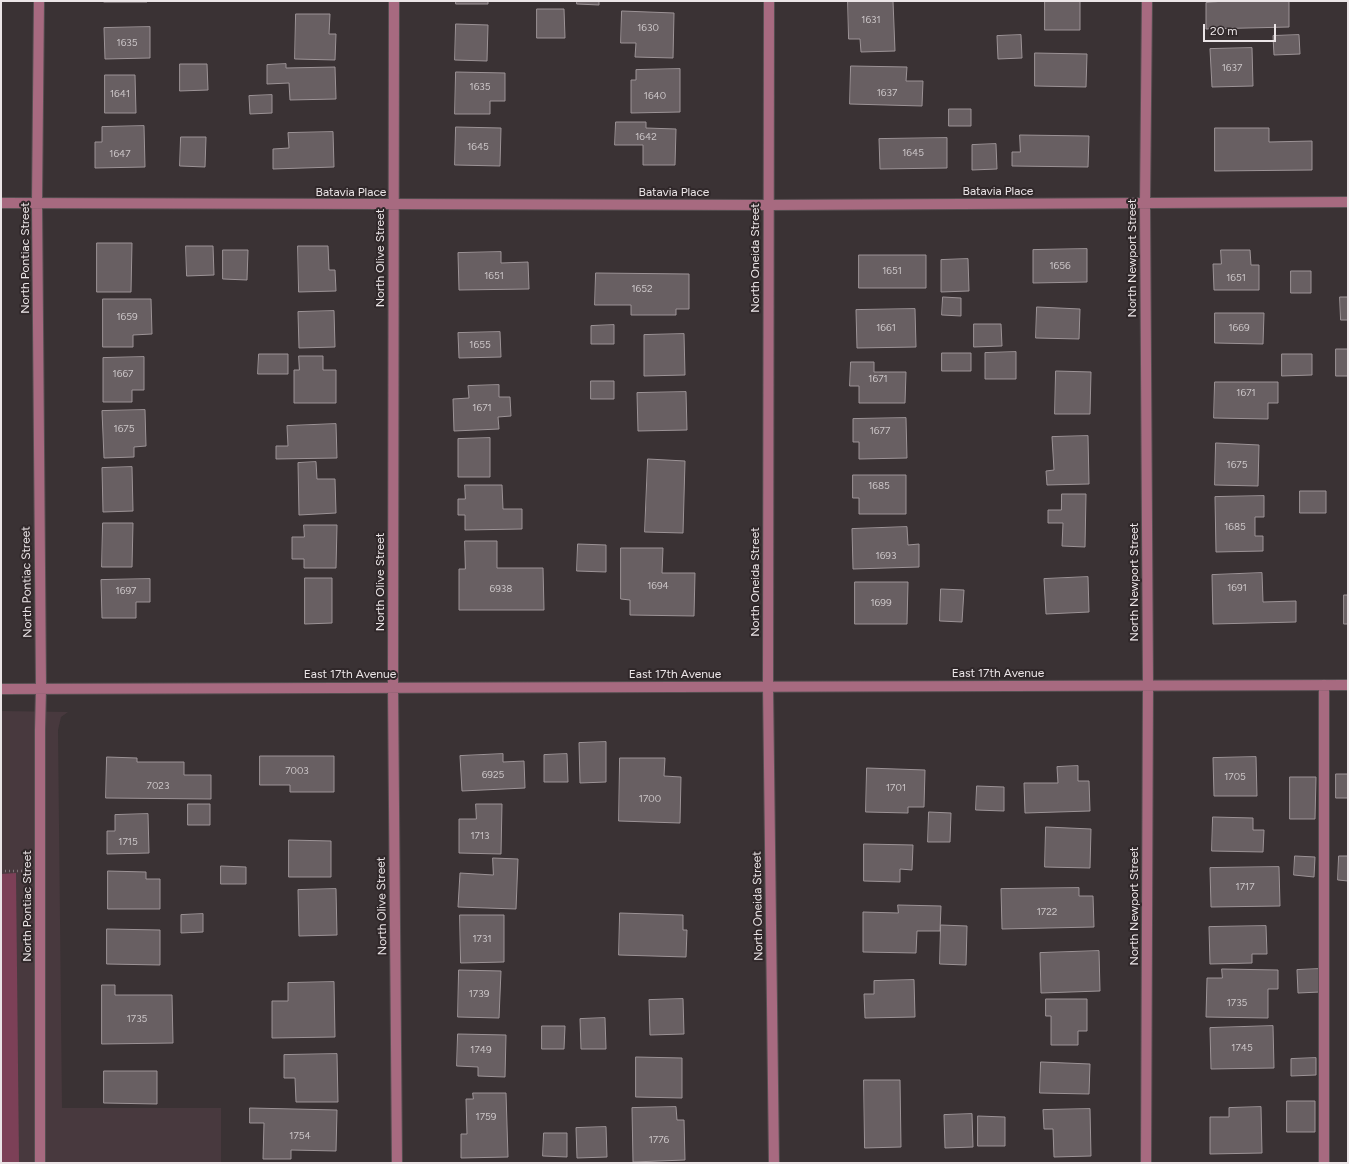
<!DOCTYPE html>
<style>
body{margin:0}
#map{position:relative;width:1349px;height:1164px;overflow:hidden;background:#3a3234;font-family:Figtree,sans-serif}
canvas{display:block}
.frame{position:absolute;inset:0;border:2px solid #ebe5e7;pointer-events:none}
.scale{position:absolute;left:1203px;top:24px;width:73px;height:18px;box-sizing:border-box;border:2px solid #ebe5e7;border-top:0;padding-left:5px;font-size:12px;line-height:14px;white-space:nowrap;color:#ebe5e7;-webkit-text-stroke:3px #30282a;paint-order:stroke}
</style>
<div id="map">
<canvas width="1349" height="1164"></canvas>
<div class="frame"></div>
<div class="scale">20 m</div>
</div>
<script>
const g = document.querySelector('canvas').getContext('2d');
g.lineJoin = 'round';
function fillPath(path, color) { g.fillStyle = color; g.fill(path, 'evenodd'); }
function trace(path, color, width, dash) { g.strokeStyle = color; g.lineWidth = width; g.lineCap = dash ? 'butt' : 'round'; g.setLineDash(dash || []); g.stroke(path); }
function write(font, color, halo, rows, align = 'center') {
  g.font = font + ' Figtree,sans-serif'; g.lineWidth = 4; g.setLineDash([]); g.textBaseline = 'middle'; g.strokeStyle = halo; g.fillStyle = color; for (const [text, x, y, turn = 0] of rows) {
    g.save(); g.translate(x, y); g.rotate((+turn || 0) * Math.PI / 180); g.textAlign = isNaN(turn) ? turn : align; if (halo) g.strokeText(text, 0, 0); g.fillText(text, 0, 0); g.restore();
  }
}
fillPath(new Path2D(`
 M 1,711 L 68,712 L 61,717 L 58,730 L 62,1108 L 221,1108 L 221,1163 L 1,1163 Z`), '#48393e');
fillPath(new Path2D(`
 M 16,873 L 19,1163 L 1,1163 L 1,874 Z`), '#7c4057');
const building = new Path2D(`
 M 104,1 L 147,1 L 147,2 L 104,2 Z
 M 456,1 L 488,1 L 488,4 L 456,4 Z
 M 577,1 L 599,1 L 599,5 L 577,4 Z
 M 848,1 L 893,1 L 895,51 L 861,52 L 860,39 L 849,39 Z
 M 1045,1 L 1080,1 L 1080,30 L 1045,30 Z
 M 1224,1 L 1289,1 L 1289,27 L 1206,29 L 1206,3 Z
 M 537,9 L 564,9 L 565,38 L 537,38 Z
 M 622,11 L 674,13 L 673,58 L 635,57 L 636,43 L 621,43 Z
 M 296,14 L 330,14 L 329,34 L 336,34 L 335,60 L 295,59 Z
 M 456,24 L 488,25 L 487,61 L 455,60 Z
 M 150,27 L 150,58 L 105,59 L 104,28 Z
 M 1021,35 L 1022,58 L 998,59 L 997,36 Z
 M 1299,35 L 1300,54 L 1274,55 L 1273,36 Z
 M 1252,48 L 1253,86 L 1212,87 L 1210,49 Z
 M 1035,53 L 1087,54 L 1086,87 L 1035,86 Z
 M 180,64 L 207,64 L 208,90 L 180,91 Z
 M 286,64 L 286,68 L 335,67 L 336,99 L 290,100 L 289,83 L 267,84 L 267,65 Z
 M 851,66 L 907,67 L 906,81 L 923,81 L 922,106 L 850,104 Z
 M 680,69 L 680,112 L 631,113 L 631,80 L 636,80 L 636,70 Z
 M 456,72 L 505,73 L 505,101 L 490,101 L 490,114 L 455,114 Z
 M 105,75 L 135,75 L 136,113 L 105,113 Z
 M 272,95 L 272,113 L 250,114 L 249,96 Z
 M 949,109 L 971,109 L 971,126 L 949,126 Z
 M 616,122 L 646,122 L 646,128 L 676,129 L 675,165 L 643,165 L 643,145 L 615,145 Z
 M 144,126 L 145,167 L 95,168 L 95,142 L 102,142 L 102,127 Z
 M 456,127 L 501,128 L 500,166 L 455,165 Z
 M 1215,128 L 1269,128 L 1269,142 L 1312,141 L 1312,170 L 1215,171 Z
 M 333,132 L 334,167 L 273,169 L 273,149 L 289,148 L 288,133 Z
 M 1020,135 L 1089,136 L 1088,167 L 1012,166 L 1012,152 L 1020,152 Z
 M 181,137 L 206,137 L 205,167 L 180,166 Z
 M 947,138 L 947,168 L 880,169 L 879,139 Z
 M 996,144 L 997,169 L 972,170 L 972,145 Z
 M 97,243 L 132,243 L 131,292 L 97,292 Z
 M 186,246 L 213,246 L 214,275 L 187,276 Z
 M 298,246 L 328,246 L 329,270 L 335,270 L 336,291 L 299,292 Z
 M 1087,249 L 1087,282 L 1033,283 L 1033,250 Z
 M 223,250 L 248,250 L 247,280 L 223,279 Z
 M 1221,250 L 1250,250 L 1251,265 L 1259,265 L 1259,290 L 1214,290 L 1213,264 L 1221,264 Z
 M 501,252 L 501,263 L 528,262 L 529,289 L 459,290 L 458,253 Z
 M 859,255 L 926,255 L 926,288 L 859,288 Z
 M 968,259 L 969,291 L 941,292 L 941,260 Z
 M 1291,271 L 1311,271 L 1311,293 L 1291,293 Z
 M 596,273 L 689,274 L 689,309 L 676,309 L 676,315 L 631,315 L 631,305 L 595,305 Z
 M 943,297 L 961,298 L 961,316 L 942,315 Z
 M 1340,297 L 1348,297 L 1348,320 L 1341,320 Z
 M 103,299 L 151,299 L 152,334 L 133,335 L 133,347 L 103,347 Z
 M 1037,307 L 1080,309 L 1079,339 L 1036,338 Z
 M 915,309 L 916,347 L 857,348 L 856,310 Z
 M 334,311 L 335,347 L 299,348 L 298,312 Z
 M 1215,313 L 1264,313 L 1263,344 L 1215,343 Z
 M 974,324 L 1001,324 L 1002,346 L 974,347 Z
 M 614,325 L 614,344 L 591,344 L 591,326 Z
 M 500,332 L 501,357 L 459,358 L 458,333 Z
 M 684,334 L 685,375 L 644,376 L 644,335 Z
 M 1336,349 L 1348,349 L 1348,376 L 1336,376 Z
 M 1016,352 L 1016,379 L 985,379 L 985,353 Z
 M 942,353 L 971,353 L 971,371 L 942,371 Z
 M 259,354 L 288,354 L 288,374 L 258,374 Z
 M 1282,354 L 1312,354 L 1312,375 L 1282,376 Z
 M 299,356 L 323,356 L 323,370 L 336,370 L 336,403 L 294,403 L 294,370 L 299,370 Z
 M 144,357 L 144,390 L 132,390 L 132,402 L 103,402 L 103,358 Z
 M 851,362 L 874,362 L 874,372 L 906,372 L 905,403 L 859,403 L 859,386 L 850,386 Z
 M 1056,371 L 1091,372 L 1090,414 L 1055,414 Z
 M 591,381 L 614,381 L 614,399 L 591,399 Z
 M 1215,382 L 1278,382 L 1278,403 L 1268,403 L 1268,419 L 1214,418 Z
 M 499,385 L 499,397 L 510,397 L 511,416 L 498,417 L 499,429 L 454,431 L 453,399 L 469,398 L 468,386 Z
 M 686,392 L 687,430 L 638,431 L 637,393 Z
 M 145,410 L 146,446 L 134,447 L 134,457 L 104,458 L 102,411 Z
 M 906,418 L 907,458 L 859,459 L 859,442 L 853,442 L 853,419 Z
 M 336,424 L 337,458 L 276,459 L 276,446 L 288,446 L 287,426 Z
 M 1088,436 L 1089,484 L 1047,485 L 1046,471 L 1054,470 L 1052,437 Z
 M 490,438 L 490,477 L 458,477 L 458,439 Z
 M 1216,443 L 1259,445 L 1258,486 L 1215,485 Z
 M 648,459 L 685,461 L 683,533 L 645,532 Z
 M 316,462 L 317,479 L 335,479 L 336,513 L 299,515 L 298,463 Z
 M 132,467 L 133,511 L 103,512 L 102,468 Z
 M 853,475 L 906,475 L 906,514 L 859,514 L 859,498 L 853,498 Z
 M 465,485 L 502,485 L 503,509 L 522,509 L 522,529 L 465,530 L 465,515 L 458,515 L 458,499 L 465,499 Z
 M 1300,491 L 1326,491 L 1326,513 L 1300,513 Z
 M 1062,494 L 1086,494 L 1085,547 L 1062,546 L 1063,523 L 1048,523 L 1048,510 L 1061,510 Z
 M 1264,496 L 1264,517 L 1255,517 L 1255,536 L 1263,536 L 1263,551 L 1216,552 L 1215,497 Z
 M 103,523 L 133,523 L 132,567 L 102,567 Z
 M 304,525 L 337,525 L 336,568 L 304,568 L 304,559 L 292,559 L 292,537 L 304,537 Z
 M 907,527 L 908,545 L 919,544 L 919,567 L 853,569 L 852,529 Z
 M 465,541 L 497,541 L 497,568 L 543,568 L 544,610 L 459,610 L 459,569 L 465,569 Z
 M 578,544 L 606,545 L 606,572 L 577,571 Z
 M 621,548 L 663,548 L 662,573 L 695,573 L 694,616 L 630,615 L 630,600 L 621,599 Z
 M 1262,573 L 1263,602 L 1296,601 L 1296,622 L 1213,624 L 1212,575 Z
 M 1088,577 L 1089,612 L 1046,614 L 1044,579 Z
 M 305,578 L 332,578 L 332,623 L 305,624 Z
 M 150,579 L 150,602 L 136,602 L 136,618 L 102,618 L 101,580 Z
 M 855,582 L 908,582 L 907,624 L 855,624 Z
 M 941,589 L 964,590 L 962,622 L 940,621 Z
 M 1344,595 L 1348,595 L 1348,624 L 1344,624 Z
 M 606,742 L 606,782 L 580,783 L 579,743 Z
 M 503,754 L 503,762 L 524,761 L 525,788 L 462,791 L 460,756 Z
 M 567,754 L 568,782 L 544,782 L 544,755 Z
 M 260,756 L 334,756 L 334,792 L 290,792 L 290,785 L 260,785 Z
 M 107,757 L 137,758 L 137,762 L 184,762 L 184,775 L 211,775 L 211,799 L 106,798 Z
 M 1256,757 L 1257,796 L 1214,796 L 1213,758 Z
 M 620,758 L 665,758 L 664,776 L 681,777 L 680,823 L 619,821 Z
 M 1078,766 L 1078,781 L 1089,781 L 1090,811 L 1025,813 L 1024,783 L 1058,783 L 1057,767 Z
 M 867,768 L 925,770 L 924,807 L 908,807 L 908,813 L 866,812 Z
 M 1336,774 L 1348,774 L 1348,798 L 1336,798 Z
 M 1290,777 L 1316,777 L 1315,819 L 1290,819 Z
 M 977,786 L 1004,787 L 1004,811 L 976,810 Z
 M 188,804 L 210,804 L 210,825 L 188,825 Z
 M 476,804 L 502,804 L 501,854 L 459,853 L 459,819 L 476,819 Z
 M 929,812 L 951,813 L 950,842 L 928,842 Z
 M 148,814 L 149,853 L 107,854 L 107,831 L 115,831 L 115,815 Z
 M 1213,817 L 1253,818 L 1253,830 L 1264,830 L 1263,852 L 1212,851 Z
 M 1046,827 L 1091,829 L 1090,868 L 1045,867 Z
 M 289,840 L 331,841 L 331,877 L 289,877 Z
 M 864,844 L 913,845 L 912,870 L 900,869 L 900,882 L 864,881 Z
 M 1295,856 L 1315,857 L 1314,877 L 1294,875 Z
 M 1339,856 L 1348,856 L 1348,881 L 1338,880 Z
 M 493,858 L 518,859 L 516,909 L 458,907 L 460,873 L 493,875 Z
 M 221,866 L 246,867 L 246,884 L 221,884 Z
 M 1279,867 L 1280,906 L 1211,907 L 1210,868 Z
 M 108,871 L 146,872 L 146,879 L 160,879 L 160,909 L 108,909 Z
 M 1079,888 L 1079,896 L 1093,896 L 1094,927 L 1002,929 L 1001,889 Z
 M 336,889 L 337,935 L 299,936 L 298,890 Z
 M 898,905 L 941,906 L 940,931 L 917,931 L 916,953 L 863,952 L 863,912 L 898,913 Z
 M 620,913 L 683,915 L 683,930 L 687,930 L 686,957 L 619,955 Z
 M 203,914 L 203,932 L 181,933 L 181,915 Z
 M 460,915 L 504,915 L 504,962 L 461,963 Z
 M 941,925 L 967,926 L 966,965 L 940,964 Z
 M 1266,926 L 1267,954 L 1252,954 L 1252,963 L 1210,964 L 1209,927 Z
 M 107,929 L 160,930 L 160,965 L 107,964 Z
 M 1099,951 L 1100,991 L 1041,993 L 1040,953 Z
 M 1222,969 L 1278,970 L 1278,989 L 1268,989 L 1268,1018 L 1206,1017 L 1207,978 L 1222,978 Z
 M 1319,969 L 1320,992 L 1298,993 L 1297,970 Z
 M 459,970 L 501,971 L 499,1018 L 458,1017 Z
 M 914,980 L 915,1017 L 865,1018 L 864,994 L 874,994 L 874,981 Z
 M 334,982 L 335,1037 L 272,1038 L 272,1001 L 288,1001 L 288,983 Z
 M 102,985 L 115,985 L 115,995 L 172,995 L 173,1043 L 102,1044 Z
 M 683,999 L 684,1034 L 650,1035 L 649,1000 Z
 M 1046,999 L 1087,999 L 1087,1031 L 1078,1031 L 1078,1045 L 1051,1045 L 1051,1016 L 1046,1016 Z
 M 605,1018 L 606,1049 L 581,1049 L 580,1019 Z
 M 542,1026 L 565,1026 L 564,1049 L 542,1049 Z
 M 1273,1026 L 1274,1068 L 1211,1069 L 1210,1028 Z
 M 458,1034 L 506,1035 L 505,1077 L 478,1076 L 478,1067 L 457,1066 Z
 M 337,1054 L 338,1102 L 296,1102 L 295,1078 L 284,1078 L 284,1055 Z
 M 636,1057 L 682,1058 L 682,1098 L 636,1097 Z
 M 1316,1058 L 1316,1075 L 1291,1076 L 1291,1059 Z
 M 1041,1062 L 1090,1064 L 1089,1094 L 1040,1093 Z
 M 104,1071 L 157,1071 L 157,1104 L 104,1103 Z
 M 864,1080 L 900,1080 L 901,1147 L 865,1148 Z
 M 473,1093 L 506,1093 L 508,1157 L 461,1158 L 461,1134 L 467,1134 L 466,1099 L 473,1099 Z
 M 1287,1101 L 1315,1101 L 1315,1132 L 1287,1132 Z
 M 676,1107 L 677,1120 L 684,1120 L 685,1160 L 633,1162 L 632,1108 Z
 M 1261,1107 L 1262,1153 L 1210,1154 L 1210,1117 L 1229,1117 L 1229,1108 Z
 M 250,1108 L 337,1110 L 336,1151 L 291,1150 L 291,1159 L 263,1159 L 264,1123 L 250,1123 Z
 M 1090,1109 L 1091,1156 L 1054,1157 L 1053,1129 L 1044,1129 L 1043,1110 Z
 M 972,1114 L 973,1147 L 945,1148 L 944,1115 Z
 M 978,1116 L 1005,1117 L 1005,1146 L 978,1146 Z
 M 606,1127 L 607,1157 L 577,1158 L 576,1128 Z
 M 544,1133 L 567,1133 L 567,1157 L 543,1156 Z`);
fillPath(building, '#685f62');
trace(building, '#9c9396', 1);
const minor = new Path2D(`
 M 39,1 L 37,202 L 41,689 L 40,730 L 40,1163
 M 394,1 L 393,687 L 397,1163
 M 769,1 L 768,687 L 774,1163
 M 1,203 L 768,205 L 1348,202
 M 1324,685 L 1324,1163
 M 1,689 L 1348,685
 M 1146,1163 L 1148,686 L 1145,203 L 1147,1`);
trace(minor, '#564f51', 12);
trace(new Path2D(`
 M 1,871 L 22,871`), '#7d7678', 2.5, [1, 3]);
trace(minor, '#a76a80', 10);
write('10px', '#cac4c6', null, [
 ["1631",871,20],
 ["1630",648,28],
 ["1635",127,43],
 ["1637",1232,68],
 ["1635",480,87],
 ["1637",887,93],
 ["1641",120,94],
 ["1640",655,96],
 ["1642",646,137],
 ["1645",478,147],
 ["1645",913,153],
 ["1647",120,154],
 ["1656",1060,266],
 ["1651",892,271],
 ["1651",494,276],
 ["1651",1236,278],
 ["1652",642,289],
 ["1659",127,317],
 ["1661",886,328],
 ["1669",1239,328],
 ["1655",480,345],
 ["1667",123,374],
 ["1671",878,379],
 ["1671",1246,393],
 ["1671",482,408],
 ["1675",124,429],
 ["1677",880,431],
 ["1675",1237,465],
 ["1685",879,486],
 ["1685",1235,527],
 ["1693",886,556],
 ["1694",658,586],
 ["1691",1237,588],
 ["6938",501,589],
 ["1697",126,591],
 ["1699",881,603],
 ["7003",297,771],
 ["6925",493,775],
 ["1705",1235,777],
 ["7023",158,786],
 ["1701",896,788],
 ["1700",650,799],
 ["1713",480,836],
 ["1715",128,842],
 ["1717",1245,887],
 ["1722",1047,912],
 ["1731",482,939],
 ["1739",479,994],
 ["1735",1237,1003],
 ["1735",137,1019],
 ["1745",1242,1048],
 ["1749",481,1050],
 ["1759",486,1117],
 ["1754",300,1136],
 ["1776",659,1140]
]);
write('12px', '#ebe5e7', '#30282a', [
 ["Batavia Place",998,191],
 ["Batavia Place",351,192],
 ["Batavia Place",674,192],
 ["North Pontiac Street",25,258,-90],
 ["North Olive Street",380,258,-90],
 ["North Oneida Street",755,258,-90],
 ["North Newport Street",1132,258,-90],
 ["North Pontiac Street",27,582,-91],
 ["North Olive Street",380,582,-90],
 ["North Oneida Street",755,582,-90],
 ["North Newport Street",1134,582,-90],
 ["East 17th Avenue",998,673],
 ["East 17th Avenue",350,674],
 ["East 17th Avenue",675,674],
 ["North Pontiac Street",27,906,-90],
 ["North Olive Street",382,906,-91],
 ["North Oneida Street",758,906,-91],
 ["North Newport Street",1134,906,-90]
]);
</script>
